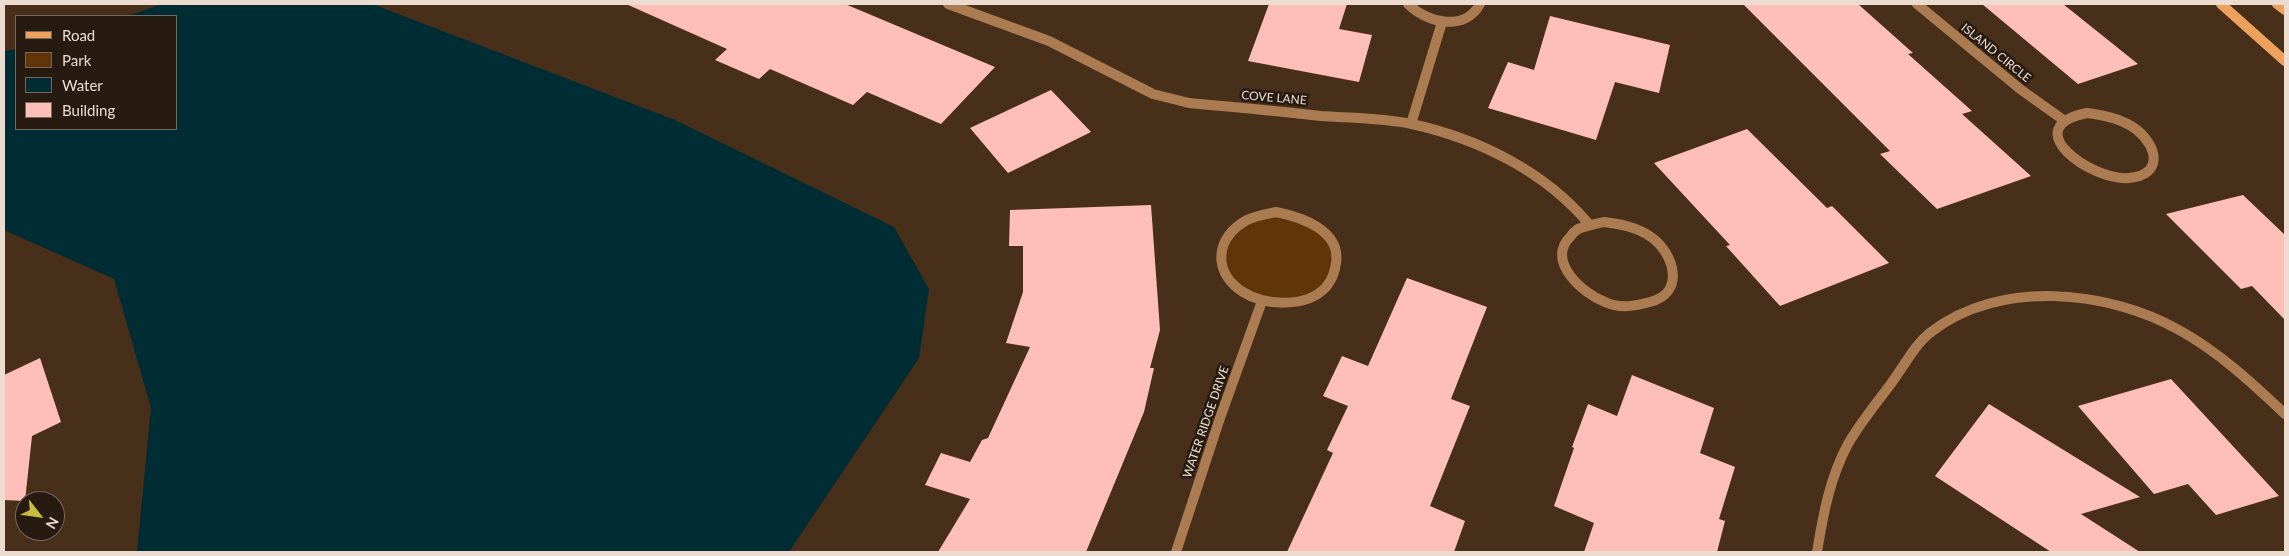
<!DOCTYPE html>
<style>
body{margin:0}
#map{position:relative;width:2289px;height:556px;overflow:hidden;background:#482f1a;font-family:Lato,sans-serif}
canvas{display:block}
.frame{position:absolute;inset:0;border:5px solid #ecdccf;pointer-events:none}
.legend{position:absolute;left:15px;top:15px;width:162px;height:115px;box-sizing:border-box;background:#261a11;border:1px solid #75685d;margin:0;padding:6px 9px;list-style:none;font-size:15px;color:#ecdccf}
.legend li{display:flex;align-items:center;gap:10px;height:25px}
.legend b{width:25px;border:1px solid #75685d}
.north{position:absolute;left:15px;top:491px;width:50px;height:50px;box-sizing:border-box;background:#261a11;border:1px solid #75685d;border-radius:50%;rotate:120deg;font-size:14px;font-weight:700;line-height:20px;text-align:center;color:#ecdccf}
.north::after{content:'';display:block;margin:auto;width:18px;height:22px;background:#c6bc3c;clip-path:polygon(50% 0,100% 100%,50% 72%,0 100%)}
</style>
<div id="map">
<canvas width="2289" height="556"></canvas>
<div class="frame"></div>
<ul class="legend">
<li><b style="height:6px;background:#eda15c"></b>Road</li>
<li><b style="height:14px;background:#613508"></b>Park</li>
<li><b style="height:14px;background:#002c34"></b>Water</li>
<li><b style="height:14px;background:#febfb9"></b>Building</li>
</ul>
<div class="north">N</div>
</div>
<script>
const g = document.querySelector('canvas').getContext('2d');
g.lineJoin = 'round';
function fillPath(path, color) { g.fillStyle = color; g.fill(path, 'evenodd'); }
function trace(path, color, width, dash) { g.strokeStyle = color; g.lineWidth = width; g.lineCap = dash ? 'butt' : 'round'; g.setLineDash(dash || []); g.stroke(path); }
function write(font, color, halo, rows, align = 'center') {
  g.font = font + ' Lato,sans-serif'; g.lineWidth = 5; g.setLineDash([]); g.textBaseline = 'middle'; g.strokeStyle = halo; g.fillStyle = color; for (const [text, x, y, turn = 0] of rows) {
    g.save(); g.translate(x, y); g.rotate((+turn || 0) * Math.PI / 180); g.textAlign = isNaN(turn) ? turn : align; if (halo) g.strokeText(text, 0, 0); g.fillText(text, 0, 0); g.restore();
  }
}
fillPath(new Path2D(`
 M 1276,214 L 1325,234 L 1336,263 L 1324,289 L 1280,304 L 1232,284 L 1222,242 L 1231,230 Z`), '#613508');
fillPath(new Path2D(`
 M 162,4 L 372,4 L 675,120 L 894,227 L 929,289 L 919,358 L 789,552 L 137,552 L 151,408 L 114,279 L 4,230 L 4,51 L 16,49 L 16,129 L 176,129 L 176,16 L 127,16 Z`), '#002c34');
fillPath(new Path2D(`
 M 626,4 L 845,4 L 995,67 L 941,124 L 867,92 L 853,105 L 770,69 L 759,79 L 715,60 L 727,49 Z
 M 1269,4 L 1347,4 L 1339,29 L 1372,35 L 1359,82 L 1248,61 Z
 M 1743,4 L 1858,4 L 1913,53 L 1908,54 L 1972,111 L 1962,114 L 2031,176 L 1937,209 L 1880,154 L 1890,151 Z
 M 1982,4 L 2063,4 L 2138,64 L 2078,84 Z
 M 1550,16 L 1670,45 L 1659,93 L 1615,82 L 1596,140 L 1488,108 L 1508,62 L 1534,70 Z
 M 1051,90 L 1091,132 L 1008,173 L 970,128 Z
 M 1747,129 L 1827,208 L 1832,206 L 1889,263 L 1780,306 L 1726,246 L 1730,245 L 1654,163 Z
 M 2243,195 L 2285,235 L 2285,320 L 2252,286 L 2241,289 L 2166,214 Z
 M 1151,205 L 1160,330 L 1150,368 L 1154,368 L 1144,412 L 1086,552 L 938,552 L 970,499 L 925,485 L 941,453 L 970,462 L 982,440 L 988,438 L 1030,347 L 1006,343 L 1023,292 L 1023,246 L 1009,246 L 1010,210 Z
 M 1407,278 L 1487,307 L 1451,399 L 1470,406 L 1430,506 L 1465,521 L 1454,552 L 1287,552 L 1333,453 L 1327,450 L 1348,406 L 1323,396 L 1342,356 L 1368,366 Z
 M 40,358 L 61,422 L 32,436 L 25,501 L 4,500 L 4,375 Z
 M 1632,375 L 1714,408 L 1700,453 L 1735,467 L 1719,519 L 1725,521 L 1717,552 L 1584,552 L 1594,523 L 1554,506 L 1574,448 L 1572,447 L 1588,404 L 1617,416 Z
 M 2171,379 L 2279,496 L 2216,515 L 2188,484 L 2154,494 L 2078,406 Z
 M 1989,404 L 2140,497 L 2081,514 L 2140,552 L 2051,552 L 1935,476 Z`), '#febfb9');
trace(new Path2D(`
 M 948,4 L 1049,41 L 1153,94 L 1189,103 C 1233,107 1277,111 1321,116 C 1351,118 1383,118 1412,124 C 1479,139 1544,171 1588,223
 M 1408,4 C 1427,23 1465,32 1480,4
 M 1917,4 L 2020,89 L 2062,119
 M 2087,113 C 2104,115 2123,119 2137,130 C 2158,147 2163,175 2129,178 C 2091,181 2016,127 2087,113 Z
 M 1411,124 L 1442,22
 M 1276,212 C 1301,217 1341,230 1336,263 C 1335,272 1331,281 1326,287 C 1307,308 1265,306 1243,292 C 1212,272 1215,237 1247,220 C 1255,216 1267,214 1276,212 Z
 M 1604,222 C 1620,224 1637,227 1651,237 C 1674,253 1686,293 1650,302 C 1635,306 1620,309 1605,302 C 1582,293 1546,261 1570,237 C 1572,234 1575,231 1578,229 C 1586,226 1596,224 1604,222 Z
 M 1176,552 L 1220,418 L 1262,301
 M 1817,552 C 1823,515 1830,477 1848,444 C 1860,423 1875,405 1890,385 C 1903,368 1914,345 1931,332 C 1999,279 2108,290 2179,330 C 2219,352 2252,383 2285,414`), '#ab7b52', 10);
trace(new Path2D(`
 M 2221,4 L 2285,61
 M 2277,4 L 2285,10`), '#eda15c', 10);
write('12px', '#ecdccf', '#261a11', [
 ["ISLAND CIRCLE",1996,53,39],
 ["COVE LANE",1274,98,5],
 ["WATER RIDGE DRIVE",1206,422,-71]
]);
</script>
